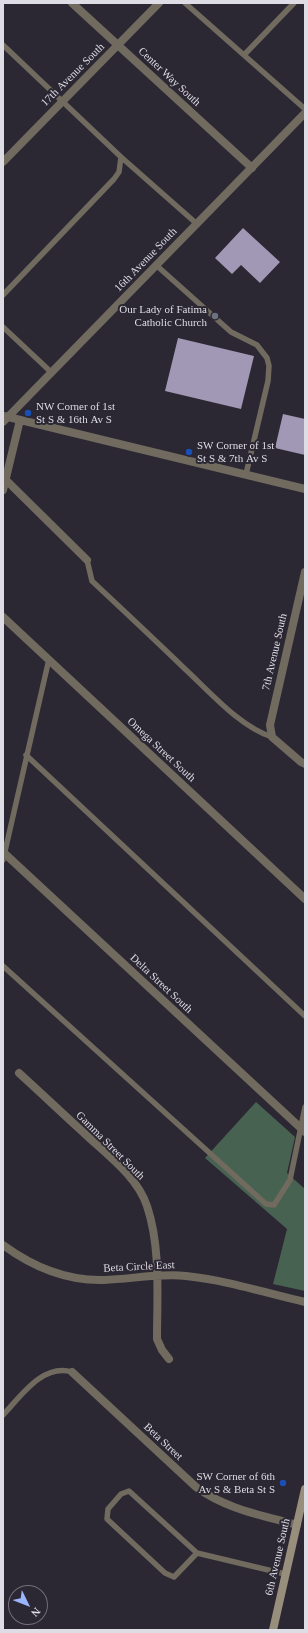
<!DOCTYPE html>
<style>
body{margin:0}
#map{position:relative;width:308px;height:1633px;overflow:hidden;background:#2b2733;font-family:"Times New Roman",serif}
canvas{display:block}
.frame{position:absolute;inset:0;border:4px solid #dedce4;pointer-events:none}
.north{position:absolute;left:8px;top:1585px;width:40px;height:40px;box-sizing:border-box;background:#2b2733;border:1px solid #736f7a;border-radius:50%;rotate:133deg;font-size:11px;font-weight:700;line-height:16px;text-align:center;color:#dedce4}
.north::after{content:'';display:block;margin:auto;width:14px;height:18px;background:#99b5fd;clip-path:polygon(50% 0,100% 100%,50% 72%,0 100%)}
</style>
<div id="map">
<canvas width="308" height="1633"></canvas>
<div class="frame"></div>
<div class="north">N</div>
</div>
<script>
const g = document.querySelector('canvas').getContext('2d');
g.lineJoin = 'round';
function fillPath(path, color) { g.fillStyle = color; g.fill(path, 'evenodd'); }
function trace(path, color, width, dash) { g.strokeStyle = color; g.lineWidth = width; g.lineCap = dash ? 'butt' : 'round'; g.setLineDash(dash || []); g.stroke(path); }
function write(font, color, halo, rows, align = 'center') {
  g.font = font + ' "Times New Roman",serif'; g.lineWidth = 4; g.setLineDash([]); g.textBaseline = 'middle'; g.strokeStyle = halo; g.fillStyle = color; for (const [text, x, y, turn = 0] of rows) {
    g.save(); g.translate(x, y); g.rotate((+turn || 0) * Math.PI / 180); g.textAlign = isNaN(turn) ? turn : align; if (halo) g.strokeText(text, 0, 0); g.fillText(text, 0, 0); g.restore();
  }
}
fillPath(new Path2D(`
 M 256,1102 L 295,1137 L 287,1173 L 305,1189 L 305,1291 L 273,1284 L 287,1229 L 205,1158 Z`), '#486251');
fillPath(new Path2D(`
 M 243,228 L 280,262 L 260,283 L 241,265 L 232,274 L 215,258 Z
 M 178,338 L 254,356 L 241,409 L 165,391 Z
 M 283,414 L 305,419 L 305,455 L 275,448 Z`), '#a098b5');
trace(new Path2D(`
 M 185,3 L 305,109
 M 3,45 L 121,157 L 197,224
 M 244,55 L 294,3
 M 156,265 L 231,332 L 257,345 L 267,358 L 269,366 L 268,381 L 246,474
 M 3,295 L 114,179 L 119,172 L 121,157
 M 3,327 L 51,372
 M 87,560 L 92,581 C 123,610 154,639 185,669 C 210,692 240,727 272,737
 M 26,755 L 305,1016
 M 3,860 L 49,659
 M 3,966 L 266,1204 L 274,1205 L 290,1180 L 305,1107
 M 3,1415 C 21,1396 43,1363 72,1372
 M 197,1553 L 174,1577 L 165,1573 L 107,1519 L 108,1509 L 121,1494 L 129,1491 L 197,1553 L 285,1574`), '#706a5f', 5.5);
trace(new Path2D(`
 M 72,3 L 252,168
 M 3,162 L 159,3
 M 4,416 L 305,489
 M 3,422 L 305,113
 M 6,480 L 87,560
 M 3,490 L 20,420
 M 305,572 L 270,725 L 272,737 L 301,762 L 305,764
 M 3,617 L 305,899
 M 3,852 L 305,1132
 M 19,1073 C 41,1093 62,1113 84,1133 C 106,1154 137,1176 147,1206 C 161,1248 157,1296 157,1339 L 162,1350 L 169,1359
 M 3,1245 C 33,1267 67,1281 104,1280 C 132,1279 159,1273 186,1276 C 226,1280 266,1293 305,1302
 M 72,1372 L 196,1487 C 226,1509 261,1515 297,1525`), '#706a5f', 8);
trace(new Path2D(`
 M 273,1630 L 305,1489`), '#978e7c', 8);
for (const [x, y, r, color] of [
 [215,316,4,"#6b7280"],
 [28,413,4,"#1a4fb4"],
 [189,452,4,"#1a4fb4"],
 [283,1483,4,"#1a4fb4"]
]) { const dot = new Path2D(); dot.arc(x, y, r, 0, 2 * Math.PI); g.fillStyle = color; g.fill(dot); trace(dot, '#2b2733', 1.5); }
write('11px', '#dedce4', '#2b2733', [
 ["17th Avenue South",73,75,-45],
 ["Center Way South",169,77,43],
 ["16th Avenue South",146,260,-46],
 ["7th Avenue South",275,652,-77],
 ["Omega Street South",161,750,43],
 ["Delta Street South",161,984,43],
 ["Gamma Street South",110,1146,45],
 ["Beta Circle East",139,1267,-3],
 ["Beta Street",163,1442,43],
 ["6th Avenue South",278,1557,-77]
]);
write('11px', '#dedce4', '#2b2733', [
 ["Our Lady of Fatima",207,310],
 ["Catholic Church",207,323],
 ["NW Corner of 1st",36,407,"left"],
 ["St S & 16th Av S",36,420,"left"],
 ["SW Corner of 1st",197,446,"left"],
 ["St S & 7th Av S",197,459,"left"],
 ["SW Corner of 6th",275,1477],
 ["Av S & Beta St S",275,1490]
], 'right');
</script>
